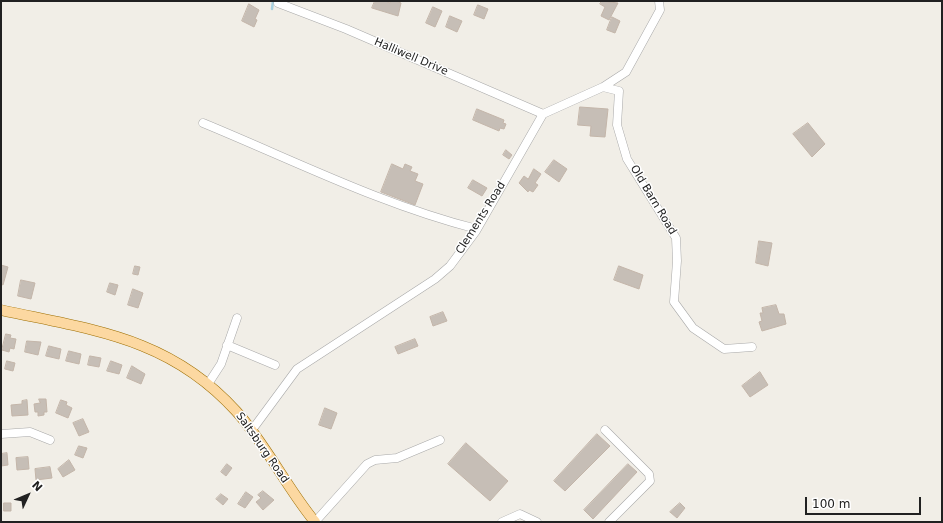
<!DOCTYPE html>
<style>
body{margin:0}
#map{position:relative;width:943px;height:523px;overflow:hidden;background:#f1eee7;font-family:"DejaVu Sans",sans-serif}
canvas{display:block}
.frame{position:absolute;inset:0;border:2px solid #212121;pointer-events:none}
.north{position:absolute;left:8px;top:475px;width:40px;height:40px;-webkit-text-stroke:3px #fff;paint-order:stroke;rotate:46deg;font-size:11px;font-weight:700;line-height:16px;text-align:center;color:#212121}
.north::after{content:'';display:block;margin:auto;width:14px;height:18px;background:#212121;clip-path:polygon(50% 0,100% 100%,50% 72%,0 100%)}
.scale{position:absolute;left:805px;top:497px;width:116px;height:18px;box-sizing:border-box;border:2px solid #212121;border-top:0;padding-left:5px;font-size:12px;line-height:14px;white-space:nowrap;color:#212121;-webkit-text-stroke:3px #fff;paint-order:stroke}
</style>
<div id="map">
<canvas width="943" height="523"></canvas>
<div class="frame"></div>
<div class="north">N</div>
<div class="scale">100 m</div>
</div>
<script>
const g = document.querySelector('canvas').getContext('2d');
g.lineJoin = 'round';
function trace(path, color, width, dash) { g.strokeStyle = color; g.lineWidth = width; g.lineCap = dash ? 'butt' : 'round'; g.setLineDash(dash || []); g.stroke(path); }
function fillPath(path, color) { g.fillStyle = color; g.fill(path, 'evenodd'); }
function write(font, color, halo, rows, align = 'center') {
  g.font = font + ' "DejaVu Sans",sans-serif'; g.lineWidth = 3; g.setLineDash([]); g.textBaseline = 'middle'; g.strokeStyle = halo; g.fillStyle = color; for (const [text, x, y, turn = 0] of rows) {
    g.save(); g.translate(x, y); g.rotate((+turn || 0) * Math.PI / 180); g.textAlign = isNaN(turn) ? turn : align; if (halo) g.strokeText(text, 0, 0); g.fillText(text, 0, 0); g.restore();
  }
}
trace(new Path2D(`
 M 272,9 L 273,1`), '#a8d0de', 2.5);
const building = new Path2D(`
 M 375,1 L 386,1 L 390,3 L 391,1 L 396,1 L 401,3 L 398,16 L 372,8 Z
 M 602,1 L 618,3 L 609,20 L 601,16 L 605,7 L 600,4 Z
 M 249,4 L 259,10 L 255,19 L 257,20 L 254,27 L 242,21 Z
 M 478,5 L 488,9 L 484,19 L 474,15 Z
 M 433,7 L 442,11 L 435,27 L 426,23 Z
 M 450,16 L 462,21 L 457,32 L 446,27 Z
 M 612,17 L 620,21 L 615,33 L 607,30 Z
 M 580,107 L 608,109 L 605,137 L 590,136 L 591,126 L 578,125 Z
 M 477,109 L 504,120 L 503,123 L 506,124 L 504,129 L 500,128 L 499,131 L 473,120 Z
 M 808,123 L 825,144 L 812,157 L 793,134 Z
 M 506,150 L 512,155 L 509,159 L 503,155 Z
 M 554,160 L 567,169 L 559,182 L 545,172 Z
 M 392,164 L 403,169 L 405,164 L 412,167 L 410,171 L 418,174 L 415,181 L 423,184 L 415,205 L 381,192 Z
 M 534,169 L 541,174 L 535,183 L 538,185 L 533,192 L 529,190 L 528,192 L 519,183 L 524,176 L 528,179 Z
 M 473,180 L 487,188 L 482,196 L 468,188 Z
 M 759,241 L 772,243 L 768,266 L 756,263 Z
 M 1,265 L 8,267 L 3,285 L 1,284 Z
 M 135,266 L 140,267 L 138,275 L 133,274 Z
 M 619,266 L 643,275 L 639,289 L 614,280 Z
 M 21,280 L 35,283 L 31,299 L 18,296 Z
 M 110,283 L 118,285 L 115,295 L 107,292 Z
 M 133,289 L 143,293 L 138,308 L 128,305 Z
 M 776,305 L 779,314 L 784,314 L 786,324 L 762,331 L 759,322 L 762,321 L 760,313 L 763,313 L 762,308 Z
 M 443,312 L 447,321 L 433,326 L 430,317 Z
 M 6,334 L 11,335 L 10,338 L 16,339 L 14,349 L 10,348 L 9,352 L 2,350 Z
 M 415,339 L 418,346 L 398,354 L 395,347 Z
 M 27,341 L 41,342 L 38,355 L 25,352 Z
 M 49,346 L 61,349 L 59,359 L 46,356 Z
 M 69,351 L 81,354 L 79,364 L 66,361 Z
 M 90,356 L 101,358 L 99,367 L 88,365 Z
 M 7,361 L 15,363 L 13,371 L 5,369 Z
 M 111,361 L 122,365 L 119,374 L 107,371 Z
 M 132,366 L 145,374 L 141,384 L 127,378 Z
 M 760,372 L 768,385 L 750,397 L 742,386 Z
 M 39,399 L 46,399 L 47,412 L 44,412 L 44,415 L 38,416 L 38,412 L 35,412 L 34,404 L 40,403 Z
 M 27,400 L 28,415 L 12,416 L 11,405 L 22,404 L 22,401 Z
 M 61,400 L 67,402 L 66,405 L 72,408 L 68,418 L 56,413 Z
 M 325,408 L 337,413 L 331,429 L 319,425 Z
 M 83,419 L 89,432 L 79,436 L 73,423 Z
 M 597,434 L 610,446 L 565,491 L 554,481 Z
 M 466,443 L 508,481 L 490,501 L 448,464 Z
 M 79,446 L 87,448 L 83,458 L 75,455 Z
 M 7,453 L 8,465 L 1,466 L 1,454 Z
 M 28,457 L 29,469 L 17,470 L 16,458 Z
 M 69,460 L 75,470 L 63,477 L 58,469 Z
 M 227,464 L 232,468 L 226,476 L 221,472 Z
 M 628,464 L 637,472 L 593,519 L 584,510 Z
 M 50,467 L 52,478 L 36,480 L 35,469 Z
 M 263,491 L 274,500 L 263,510 L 256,502 L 261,498 L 258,495 Z
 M 246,492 L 253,497 L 245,508 L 238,504 Z
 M 221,494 L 228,499 L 223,505 L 216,499 Z
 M 4,503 L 11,503 L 11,511 L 4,511 Z
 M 680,503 L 685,508 L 677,518 L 670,512 Z`);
fillPath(building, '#c6beb6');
trace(building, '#c3b5a9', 1);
const minor = new Path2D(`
 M 278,3 L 346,29 L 543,114
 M 603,87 L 619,91 L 617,125 L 627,159 L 676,238 L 677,261 L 674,302 L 693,328 L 724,349 L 752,347
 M 203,123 C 293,160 382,205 477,229
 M 227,345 L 275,365
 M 208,384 L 221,364 L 237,318
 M 252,430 L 297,369 L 435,279 L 450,266 L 476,231 L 543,114 L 603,87 L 626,72 L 660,10 L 659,1
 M 605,430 L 649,474 L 650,481 L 609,522
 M 1,434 L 30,432 L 50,440
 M 315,522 L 367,464 L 375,460 L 397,458 L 440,440
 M 502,522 L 520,514 L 537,522`);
const major = new Path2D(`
 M 1,310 C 92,330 169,337 236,411 C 266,444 286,487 315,522`);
trace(minor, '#a8a8a8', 9);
trace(major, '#9d6e00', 11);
trace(minor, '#fff', 8);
trace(major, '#fcd8a1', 10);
write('11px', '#212121', '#fff', [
 ["Halliwell Drive",411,57,23],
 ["Old Barn Road",653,200,59],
 ["Clements Road",481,218,-58],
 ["Saltsburg Road",262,448,55]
]);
</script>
